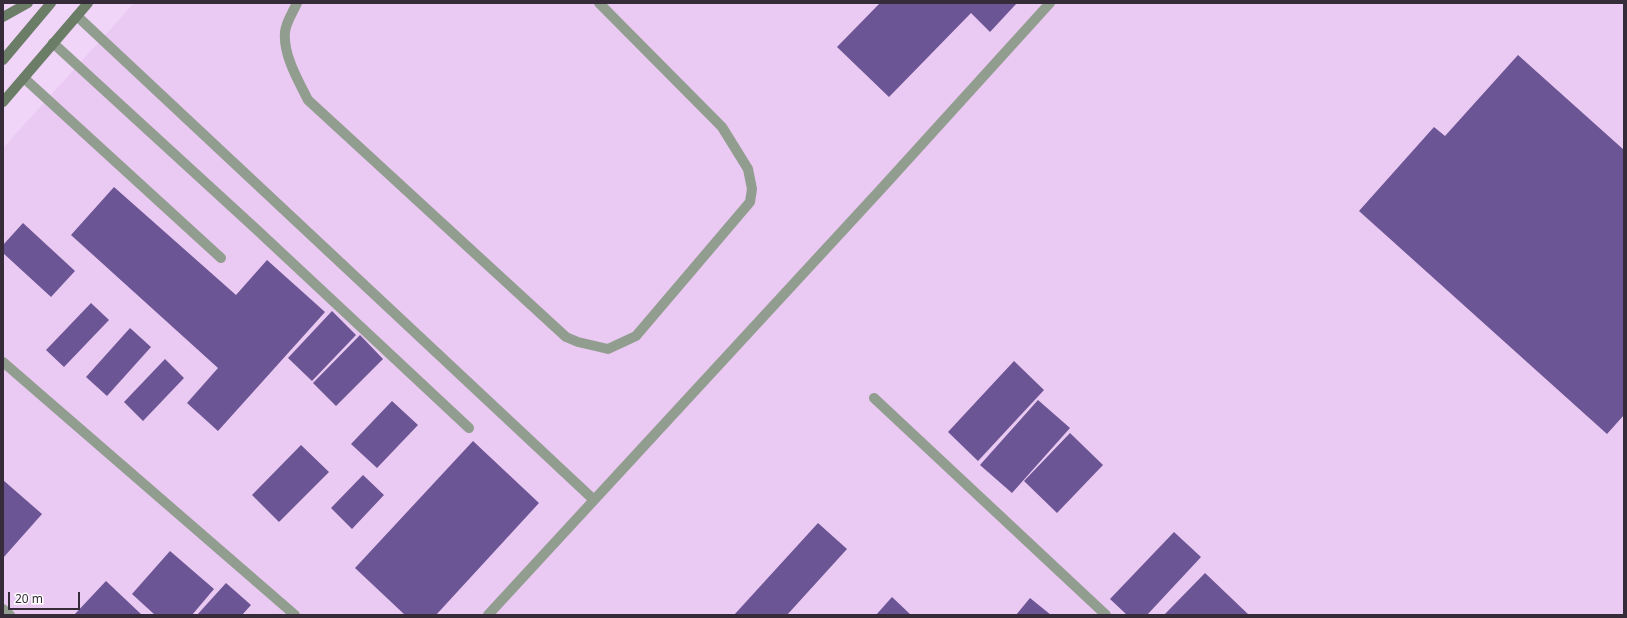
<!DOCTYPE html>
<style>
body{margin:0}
#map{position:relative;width:1627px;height:618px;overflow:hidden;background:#f1d5f8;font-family:"Noto Sans",sans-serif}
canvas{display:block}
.frame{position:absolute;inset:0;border:4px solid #362c39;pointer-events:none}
.scale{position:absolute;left:8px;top:592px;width:72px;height:18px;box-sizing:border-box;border:2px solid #362c39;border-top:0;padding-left:5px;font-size:12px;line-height:14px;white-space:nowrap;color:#362c39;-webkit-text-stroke:3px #fff;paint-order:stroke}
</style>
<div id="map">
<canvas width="1627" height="618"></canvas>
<div class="frame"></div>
<div class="scale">20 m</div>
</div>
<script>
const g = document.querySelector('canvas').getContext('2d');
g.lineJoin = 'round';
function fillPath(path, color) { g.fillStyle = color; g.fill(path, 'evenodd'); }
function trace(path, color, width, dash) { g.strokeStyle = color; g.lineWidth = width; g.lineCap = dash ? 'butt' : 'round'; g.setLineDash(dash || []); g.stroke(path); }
fillPath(new Path2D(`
 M 134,3 L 1624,3 L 1624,615 L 3,615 L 3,148 Z`), '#eac9f2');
fillPath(new Path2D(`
 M 880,3 L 1017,3 L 990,32 L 971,13 L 889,97 L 837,47 Z
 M 1518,55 L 1624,150 L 1624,415 L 1607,434 L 1359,211 L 1434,127 L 1445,136 Z
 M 114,187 L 236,295 L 267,260 L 325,312 L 218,431 L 187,403 L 218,368 L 71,235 Z
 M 23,223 L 75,271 L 51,297 L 3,253 L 3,245 Z
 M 91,303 L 109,320 L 64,367 L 46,350 Z
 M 332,311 L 356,335 L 312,381 L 288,358 Z
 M 130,328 L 151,347 L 107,396 L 86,377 Z
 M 360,335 L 383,359 L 336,406 L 313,383 Z
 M 165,359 L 184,378 L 143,421 L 124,402 Z
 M 1014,361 L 1044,390 L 978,461 L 948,432 Z
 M 1038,400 L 1070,428 L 1012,493 L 980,465 Z
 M 392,401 L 418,425 L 377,468 L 351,444 Z
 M 1070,433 L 1103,465 L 1057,513 L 1024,481 Z
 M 473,441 L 539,503 L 436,615 L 405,615 L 355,568 Z
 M 301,445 L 329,472 L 279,522 L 252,495 Z
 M 363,475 L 384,495 L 352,529 L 331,508 Z
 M 3,480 L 42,514 L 3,558 Z
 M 818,523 L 847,549 L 787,615 L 734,615 Z
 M 1174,532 L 1201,557 L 1147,615 L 1127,615 L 1110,599 Z
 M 170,551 L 214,589 L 192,615 L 155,615 L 132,594 Z
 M 1205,573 L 1249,615 L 1164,615 Z
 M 106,581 L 142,615 L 74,615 Z
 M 226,583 L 251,605 L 242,615 L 197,615 Z
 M 892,597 L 911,615 L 876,615 Z
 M 1030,598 L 1051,615 L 1016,615 Z`), '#6c5595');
trace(new Path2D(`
 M 297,3 C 293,12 286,22 285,32 C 283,55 298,80 308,100 L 566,337 L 578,342 L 608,349 L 636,336 L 750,202 L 752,189 L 748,169 L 722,127 L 599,3
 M 53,43 L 256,229 L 469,428
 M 24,78 L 221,258
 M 3,362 L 295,615
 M 874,398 L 1106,615
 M 3,609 L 10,615`), '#919d8e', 10);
trace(new Path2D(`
 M 77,16 L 594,500
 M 488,615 L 882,188 L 1050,3`), '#919d8e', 10);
trace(new Path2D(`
 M 3,17 L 28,3
 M 3,60 L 51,3
 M 3,102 L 88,3`), '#6b7c67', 10);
</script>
